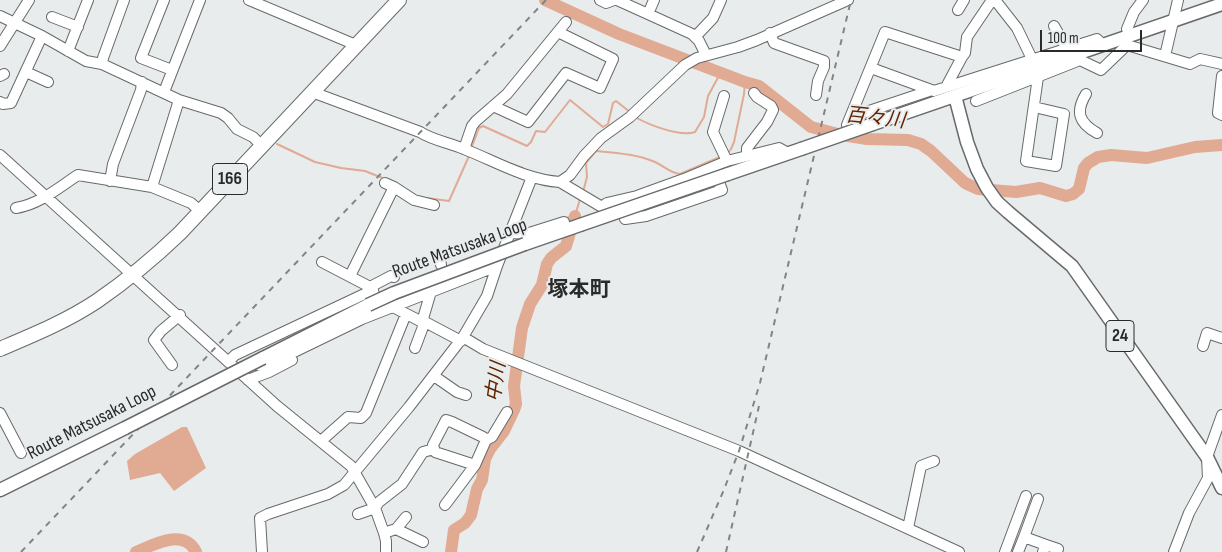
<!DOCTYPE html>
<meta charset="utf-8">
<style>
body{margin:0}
#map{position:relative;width:1222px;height:552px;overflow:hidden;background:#e8eced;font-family:"Sofia Sans Condensed",sans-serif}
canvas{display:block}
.scale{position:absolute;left:1040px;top:30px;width:102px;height:22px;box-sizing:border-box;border:2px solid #292b2b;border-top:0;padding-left:6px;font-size:15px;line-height:18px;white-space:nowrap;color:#292b2b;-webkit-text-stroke:4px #e8eced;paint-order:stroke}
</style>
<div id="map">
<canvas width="1222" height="552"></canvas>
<div class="scale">100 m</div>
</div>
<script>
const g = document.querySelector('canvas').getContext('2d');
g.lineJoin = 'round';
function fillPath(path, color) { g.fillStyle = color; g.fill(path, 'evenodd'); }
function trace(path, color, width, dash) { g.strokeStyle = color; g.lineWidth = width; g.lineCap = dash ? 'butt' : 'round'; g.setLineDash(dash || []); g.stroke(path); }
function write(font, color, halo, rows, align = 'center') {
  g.font = font + ' "Sofia Sans Condensed","Noto Sans JP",sans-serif'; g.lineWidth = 4; g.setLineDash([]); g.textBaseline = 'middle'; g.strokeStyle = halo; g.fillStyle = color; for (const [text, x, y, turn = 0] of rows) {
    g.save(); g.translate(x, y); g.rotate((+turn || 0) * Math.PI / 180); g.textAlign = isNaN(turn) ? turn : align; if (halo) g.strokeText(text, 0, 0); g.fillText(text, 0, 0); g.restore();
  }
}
fillPath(new Path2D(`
 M 182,427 L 187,427 L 206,468 L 174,491 L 160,473 L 130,480 L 127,461 L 135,454 Z`), '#e0aa93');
trace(new Path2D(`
 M 635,117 C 649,125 680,137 695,132 L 704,117 L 708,96 L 721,72
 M 277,144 L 315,162 L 341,168 L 365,171 L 385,179
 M 471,149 L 479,128 L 483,126 L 527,146 L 531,142 L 536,131 L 545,132 L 570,100 L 603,127 L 608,124 L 613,103 L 616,101 L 630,112
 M 727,154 L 731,149 L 734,142 L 744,94 L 745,82
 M 509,163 L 523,168
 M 583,192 L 587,177 L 586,163 L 596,151 C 616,153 636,154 655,162 C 664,166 670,173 680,174 L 720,157
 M 427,198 L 449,201 L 469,156 L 471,157
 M 565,218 L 575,216 L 580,199`), '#e0aa93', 2);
trace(new Path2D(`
 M 545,0 L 619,34 L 745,82 L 759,86 L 811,127 L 842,135 L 867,139 L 908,140 L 921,144 L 931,151 L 965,183 L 978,189 L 1016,192 L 1040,188 L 1066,196 L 1073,194 L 1079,189 L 1084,168 L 1088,163 L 1098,157 L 1111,155 L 1147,158 L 1195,147 L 1222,145
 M 136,552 C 155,544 184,528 196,552
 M 451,552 L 454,530 L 465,523 L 471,515 L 477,489 L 482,480 L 485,459 L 490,449 L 504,431 L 514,410 L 516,404 L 514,386 L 522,328 L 530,304 L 542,285 L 547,264 L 551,258 L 566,246 L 575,216`), '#e0aa93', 12);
const minor = new Path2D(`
 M 164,0 L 141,58 L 172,70
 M 249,0 L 356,45
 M 600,0 L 606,3 L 614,0
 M 617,0 L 648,14 L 654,0
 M 995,0 L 1017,28 L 1032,59
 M 958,10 L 964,0
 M 648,14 L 692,34 L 699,41 L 706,55
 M 0,16 L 42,36 L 11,103 L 3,104 L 0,102
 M 52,17 L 78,27
 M 1054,26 L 1067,49
 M 1127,29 L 1134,12 L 1143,0
 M 770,33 L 774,43 L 824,61 L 824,67 L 818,81 L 816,95
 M 42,36 L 86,61 L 102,64 L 179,100 L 221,113 L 228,118 L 237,129 L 253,137 L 262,146
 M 695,37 L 713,18 L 721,0
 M 0,46 L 29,0
 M 68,51 L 88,0
 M 1165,56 L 1178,0
 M 962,57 L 965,53 L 967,37 L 992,0
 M 102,64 L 103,58 L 124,0
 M 871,68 L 934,91 L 1097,39 L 1103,45
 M 26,72 L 48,82
 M 0,76 L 4,74
 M 1222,76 L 1218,113 L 1222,115
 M 164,92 L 200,0
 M 312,92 L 420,132 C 432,140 450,143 464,149 C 495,161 526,180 560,182 L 570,175 L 584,156 L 601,138 L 630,117 L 685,65 L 697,58 L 738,47 L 757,40 L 848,0
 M 1086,94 C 1075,112 1079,123 1097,133
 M 724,96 L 713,132 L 727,161
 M 976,101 L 1080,60 L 1101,70 L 1127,45 L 1190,64 L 1200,59 L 1222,64
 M 493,106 L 528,122 L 566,73 L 600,88 L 613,59 L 558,32
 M 1034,107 L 1064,114 L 1056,166 L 1026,161 L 1038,77
 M 851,117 L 932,90
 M 847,125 L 885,32 L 962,57 L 946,87
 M 464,149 L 472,126 L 476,121 L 507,94 L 566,22
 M 0,155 L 277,406 L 351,466 L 375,508 L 384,533 L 386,541 L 386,552
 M 747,156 L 747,148 L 767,122 L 773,110 L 771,106 L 757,97 L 754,93
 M 110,181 L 113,164 L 141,90 L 142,82
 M 560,182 L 602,207 L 607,203 L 637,196 L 684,179 L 727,161 L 779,148 L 788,153
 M 385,183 L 394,187
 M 152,187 L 179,100
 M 16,208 C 40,204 58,188 78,175 L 152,187 L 191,203 L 200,211
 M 625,219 L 646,216 L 722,190 L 715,172
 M 511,233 L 526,234 L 564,222
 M 440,259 L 441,265
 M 322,262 L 370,287 L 373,290 L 374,295
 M 350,276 L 394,187 L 414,200 L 434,205
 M 370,287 L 391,276 L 394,277
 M 391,308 L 393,307 L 422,322 L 432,288
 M 422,322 L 427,323 L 461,341
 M 463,337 L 483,349 L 739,451 L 959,552
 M 1203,346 L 1207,333 L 1222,338
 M 415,348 L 424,324
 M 229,361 L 235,355 L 373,290
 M 250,364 L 265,366 L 362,319 L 497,266
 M 172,365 L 154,340 L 161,331 L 180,315
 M 434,376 L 457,392 L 466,395
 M 248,380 L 269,372 L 292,360
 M 0,413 L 21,453
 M 486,440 L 475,465 L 435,452 L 433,445 L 446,420 L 452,422 L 483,437 L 486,440 L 492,437 L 507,412
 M 321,441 L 348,417 L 361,418 L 366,413 L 406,314
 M 445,505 L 475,465
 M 358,514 L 375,508 L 379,502 L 402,484 L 423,452 L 434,449
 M 908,528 L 921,466 L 934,461
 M 396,529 L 406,517
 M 384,533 L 396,529 L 423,542
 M 1024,537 L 1038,499
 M 262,552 L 260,518 L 268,514 L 328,494 L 344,485 L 409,407 L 463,337 L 487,296 L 497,266 L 532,177
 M 1005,552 L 1026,496
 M 1018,552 L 1024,537 L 1046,545
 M 1043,552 L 1046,545 L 1058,549
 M 1174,552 L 1189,513 L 1208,478 L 1207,457 L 1222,415`);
const major = new Path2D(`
 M 955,96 L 967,142 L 977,169 L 987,188 L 997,202 L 1008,212 L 1072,266 L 1207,457 L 1222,488
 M 873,124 L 1222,4
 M 728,174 L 801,149
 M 525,244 L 580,225
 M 263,358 L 368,305
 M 0,490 L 125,428`);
const highway = new Path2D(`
 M 0,349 C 33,335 67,321 97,301 C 126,281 154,258 180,233 L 399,0`);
trace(minor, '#676a6b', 12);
trace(major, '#676a6b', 15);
trace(highway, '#676a6b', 16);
trace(minor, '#fff', 10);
trace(major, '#fff', 12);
trace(highway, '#fff', 14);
trace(new Path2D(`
 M 21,552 L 546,0
 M 697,552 L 723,492 L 739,451 L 760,383 L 851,0
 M 726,552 L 759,406`), '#828585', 2, [6, 6]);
const majorBridge = new Path2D(`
 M 801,149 L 873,124
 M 580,225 L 728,174
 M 368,305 L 394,293 L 525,244
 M 125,428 L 263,358`);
trace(majorBridge, '#676a6b', 15, []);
trace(majorBridge, '#fff', 12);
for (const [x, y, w] of [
 [230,179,35],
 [1120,336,28]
]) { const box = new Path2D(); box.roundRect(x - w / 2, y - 15.5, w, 31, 4); g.fillStyle = '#e8eced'; g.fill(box); trace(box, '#292b2b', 1); }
write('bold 18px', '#292b2b', null, [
 ["166",230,179],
 ["24",1120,336]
]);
write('19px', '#292b2b', '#e8eced', [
 ["Route Matsusaka Loop",460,249,-20],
 ["Route Matsusaka Loop",92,423,-27]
]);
write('italic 20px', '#632300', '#e8eced', [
 ["百々川",875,119,6],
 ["中川",497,382,-82]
]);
write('bold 21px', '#292b2b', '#e8eced', [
 ["塚本町",579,291]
]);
</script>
